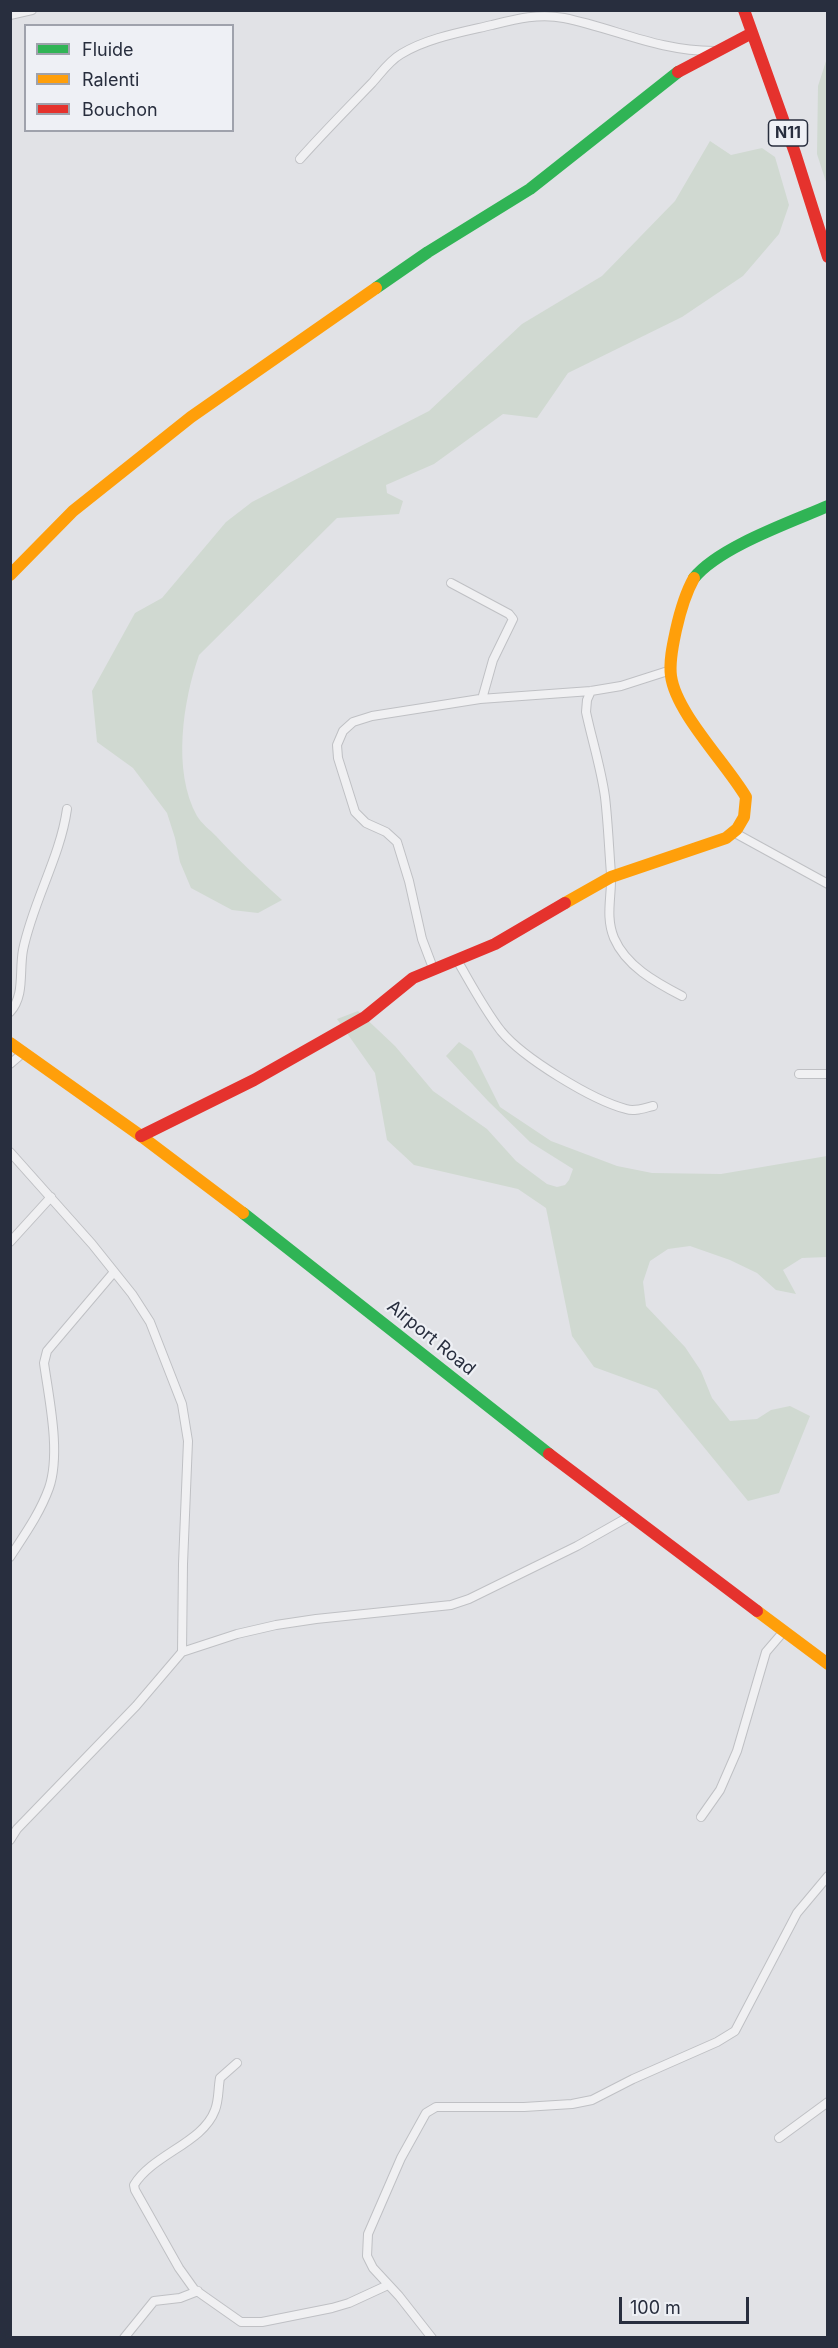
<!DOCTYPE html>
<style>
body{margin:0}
#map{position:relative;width:838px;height:2348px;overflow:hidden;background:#e1e2e6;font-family:Inter,sans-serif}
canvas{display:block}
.frame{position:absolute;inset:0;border:12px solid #282e3e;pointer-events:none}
.legend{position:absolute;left:24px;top:24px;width:210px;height:108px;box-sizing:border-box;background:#eef0f5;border:2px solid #9fa2ac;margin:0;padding:8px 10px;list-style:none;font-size:18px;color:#282e3e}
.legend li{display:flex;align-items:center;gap:12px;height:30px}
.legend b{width:30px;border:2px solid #9fa2ac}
.scale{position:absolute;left:619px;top:2297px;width:130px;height:27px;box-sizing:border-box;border:3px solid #282e3e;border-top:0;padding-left:8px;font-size:18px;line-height:21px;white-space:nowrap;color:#282e3e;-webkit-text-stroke:4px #eef0f5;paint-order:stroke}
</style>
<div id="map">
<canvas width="838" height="2348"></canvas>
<div class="frame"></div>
<ul class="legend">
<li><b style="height:8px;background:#30b455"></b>Fluide</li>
<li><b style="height:8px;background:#ff9f0a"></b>Ralenti</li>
<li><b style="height:8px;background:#e5322d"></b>Bouchon</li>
</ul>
<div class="scale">100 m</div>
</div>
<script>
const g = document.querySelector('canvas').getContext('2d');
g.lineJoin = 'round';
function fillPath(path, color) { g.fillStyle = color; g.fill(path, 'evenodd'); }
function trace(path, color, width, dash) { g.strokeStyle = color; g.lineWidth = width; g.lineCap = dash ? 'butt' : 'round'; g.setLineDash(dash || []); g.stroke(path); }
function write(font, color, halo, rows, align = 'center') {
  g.font = font + ' Inter,sans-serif'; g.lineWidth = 4.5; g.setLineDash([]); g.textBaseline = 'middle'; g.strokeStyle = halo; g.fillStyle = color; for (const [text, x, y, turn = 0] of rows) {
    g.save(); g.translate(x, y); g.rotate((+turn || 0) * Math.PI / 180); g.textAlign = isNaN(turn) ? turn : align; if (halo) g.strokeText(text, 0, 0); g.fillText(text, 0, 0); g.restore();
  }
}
fillPath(new Path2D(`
 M 827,58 L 828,185 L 827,185 L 817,154 L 818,86 Z
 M 710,141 L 731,155 L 762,148 L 775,157 L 789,205 L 779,234 L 743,276 L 682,317 L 568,373 L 537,418 L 503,414 L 434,464 L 386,485 L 387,493 L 403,501 L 399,514 L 337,518 L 199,655 C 183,701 172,771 197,816 C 201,823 210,830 216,836 C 237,859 259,879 282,900 L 258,913 L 232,910 L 191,888 L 180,862 L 175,838 L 167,813 L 133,768 L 97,742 L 92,691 L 135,613 L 162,598 L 226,522 L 252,502 L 429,411 L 522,324 L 602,276 L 675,201 Z
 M 358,1011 L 395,1046 L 433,1091 L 487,1129 L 516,1161 L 547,1184 L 557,1187 L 565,1185 L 569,1180 L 573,1169 L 530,1142 L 488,1101 L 446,1056 L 459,1042 L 472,1051 L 500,1107 L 551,1141 L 617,1166 L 652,1173 L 721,1174 L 827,1156 L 827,1257 L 802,1258 L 783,1270 L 796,1294 L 776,1290 L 757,1273 L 730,1260 L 690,1246 L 668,1249 L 650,1261 L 643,1282 L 646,1306 L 685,1347 L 701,1371 L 712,1398 L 730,1421 L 757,1419 L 771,1410 L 790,1406 L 810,1416 L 779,1493 L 748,1501 L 657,1390 L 594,1367 L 572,1336 L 546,1208 L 518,1189 L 414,1165 L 387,1140 L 375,1073 L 337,1019 Z`), '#d0d9d1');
const street = new Path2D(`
 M 10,15 L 32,10
 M 300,159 C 323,133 348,108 372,83 C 381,73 389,61 401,54 C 427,38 462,32 492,25 C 516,19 539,13 564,18 C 617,29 658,51 714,51
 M 451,583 L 509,614 L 513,619 L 493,660 L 482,699
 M 591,691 L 587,700 L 586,712 C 592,740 601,768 605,797 C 608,822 609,849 611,874 C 612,896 605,916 614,938 C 626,966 655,982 682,996
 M 735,833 L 828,884
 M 457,960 C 471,984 484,1009 501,1031 C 523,1058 592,1100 626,1109 C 635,1112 644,1108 653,1106
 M 433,968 L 422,939 L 409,881 L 397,842 L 386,832 L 366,823 L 355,812 L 338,758 L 337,745 L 343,731 L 353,722 L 372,716 L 480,699 L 591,691 L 621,686 L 671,670
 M 10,1012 C 25,996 19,971 23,950 C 33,901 60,858 67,809
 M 10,1064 L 24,1052
 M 799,1074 L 828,1074
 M 10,1152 L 92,1244 L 132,1294 L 150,1322 L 182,1404 L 188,1441 L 183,1564 L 182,1652
 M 10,1242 L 51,1197
 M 10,1557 C 25,1534 40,1513 49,1488 C 61,1453 49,1399 44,1363 L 47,1351 L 114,1272
 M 701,1817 L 720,1790 L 737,1751 L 766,1652 L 784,1631
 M 10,1840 L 17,1829 L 136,1706 L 182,1652 L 237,1634 L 276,1625 L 316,1619 L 451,1605 L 469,1599 L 577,1546 L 630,1516
 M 237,2063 L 220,2078 C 218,2089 219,2100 215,2110 C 203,2143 153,2154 134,2185 L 135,2190 L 179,2268 L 194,2289 L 241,2322 L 262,2322 L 332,2308 L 349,2303 L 388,2285
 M 779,2138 L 828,2102
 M 124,2338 L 154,2301 L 180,2298 L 198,2291
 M 432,2338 L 399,2296 L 373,2268 L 367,2256 L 368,2234 L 401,2158 L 426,2113 L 436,2107 L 524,2107 L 572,2104 L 592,2100 L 633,2079 L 717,2042 L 735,2031 L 797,1913 L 828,1876`);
trace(street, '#bfc0c4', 10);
trace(street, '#f0f0f2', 8);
trace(new Path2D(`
 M 376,288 L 428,252 L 530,189 L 678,72
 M 694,578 C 719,547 791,522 828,506
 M 243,1213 L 549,1454`), '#30b455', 12);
trace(new Path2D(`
 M 10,575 L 73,511 L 191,417 L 376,288
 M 565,903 L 611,877 L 726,838 L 737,829 L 744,817 L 746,797 C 726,763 676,713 671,676 C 669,661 673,644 676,630 C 680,612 685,594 694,578
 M 10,1043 L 141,1136 L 243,1213
 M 757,1611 L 828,1664`), '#ff9f0a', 12);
trace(new Path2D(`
 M 744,10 L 795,153 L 828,257
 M 678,72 L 752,33
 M 141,1136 L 254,1080 L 365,1017 L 413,978 L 495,944 L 565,903
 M 549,1454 L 757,1611`), '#e5322d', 12);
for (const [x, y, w] of [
 [788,133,39]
]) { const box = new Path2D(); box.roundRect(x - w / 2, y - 13, w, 26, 4.5); g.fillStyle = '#eef0f5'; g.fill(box); trace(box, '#282e3e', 1.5); }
write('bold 16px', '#282e3e', null, [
 ["N11",788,133]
]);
write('18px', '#282e3e', '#eef0f5', [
 ["Airport Road",431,1338,39]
]);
</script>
